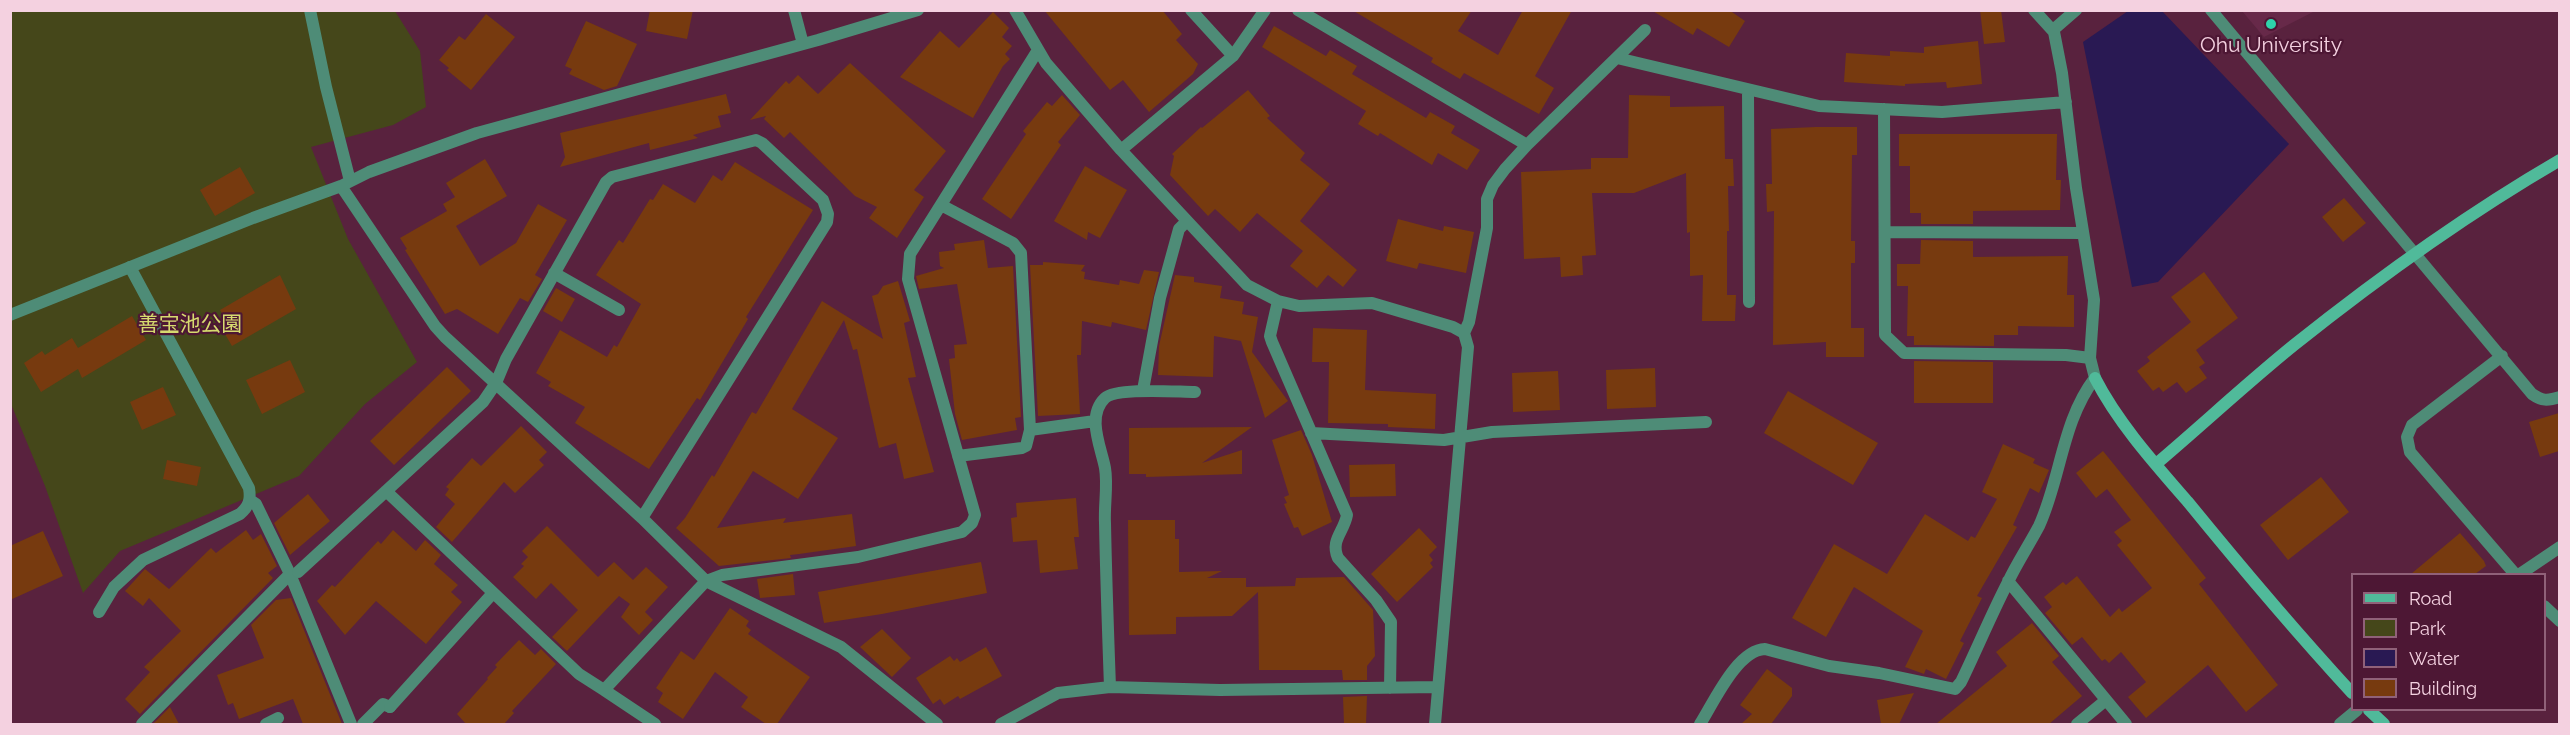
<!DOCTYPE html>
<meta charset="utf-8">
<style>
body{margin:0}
#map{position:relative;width:2570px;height:735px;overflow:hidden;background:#59223e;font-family:Raleway,sans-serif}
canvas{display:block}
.frame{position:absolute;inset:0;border:12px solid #f4d1e0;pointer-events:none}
.legend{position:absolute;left:2351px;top:573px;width:195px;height:138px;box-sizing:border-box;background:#4d1734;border:2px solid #906179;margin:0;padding:8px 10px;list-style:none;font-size:18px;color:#f4d1e0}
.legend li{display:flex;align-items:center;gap:12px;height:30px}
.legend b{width:30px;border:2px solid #906179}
</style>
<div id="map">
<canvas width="2570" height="735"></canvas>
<div class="frame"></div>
<ul class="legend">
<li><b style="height:8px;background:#50ba9a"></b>Road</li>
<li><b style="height:16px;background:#45471a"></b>Park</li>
<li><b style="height:16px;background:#291953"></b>Water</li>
<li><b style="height:16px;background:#773a0f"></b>Building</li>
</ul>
</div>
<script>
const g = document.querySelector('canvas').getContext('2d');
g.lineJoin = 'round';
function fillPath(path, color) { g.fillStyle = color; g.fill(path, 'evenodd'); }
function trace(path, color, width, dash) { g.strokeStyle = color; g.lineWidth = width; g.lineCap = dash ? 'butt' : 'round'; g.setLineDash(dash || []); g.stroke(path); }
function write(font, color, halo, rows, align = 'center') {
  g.font = font + ' Raleway,"Noto Sans JP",sans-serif'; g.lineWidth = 4.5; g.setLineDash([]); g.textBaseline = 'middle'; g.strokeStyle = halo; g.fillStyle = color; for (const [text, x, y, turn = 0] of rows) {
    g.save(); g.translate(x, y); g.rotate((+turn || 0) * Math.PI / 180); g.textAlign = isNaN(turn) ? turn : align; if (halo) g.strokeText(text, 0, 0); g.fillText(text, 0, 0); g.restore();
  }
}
fillPath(new Path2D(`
 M 2242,11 L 2315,11 L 2264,37 Z`), '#672949');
fillPath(new Path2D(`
 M 10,11 L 395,11 L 420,51 L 426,107 L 393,125 L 311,147 L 348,239 L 417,362 L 365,404 L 299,476 L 120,551 L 83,593 L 45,486 L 11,404 Z`), '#45471a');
fillPath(new Path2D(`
 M 2128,11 L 2162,11 L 2289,144 L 2158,282 L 2132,287 L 2083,42 Z`), '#291953');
fillPath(new Path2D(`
 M 650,10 L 693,10 L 687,39 L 646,31 Z
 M 1044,10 L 1162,10 L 1182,34 L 1176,40 L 1198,64 L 1193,74 L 1149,112 L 1123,80 L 1110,90 Z
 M 1352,10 L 1472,10 L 1458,31 L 1498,55 L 1523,10 L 1572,10 L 1535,76 L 1554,88 L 1539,114 L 1464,73 L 1460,79 L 1431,62 L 1433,58 Z
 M 1651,10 L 1729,10 L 1745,21 L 1729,47 L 1697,28 L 1693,35 Z
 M 1980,10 L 2001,10 L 2005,42 L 1984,44 Z
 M 993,12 L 1009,28 L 1002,37 L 1012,46 L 1005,54 L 1010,59 L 1003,66 L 973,118 L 900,77 L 940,31 L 959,48 Z
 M 486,14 L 515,37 L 471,90 L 447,70 L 449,68 L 439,60 L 459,36 L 465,40 Z
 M 586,21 L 637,44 L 617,86 L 604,90 L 569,74 L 572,69 L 565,66 Z
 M 1274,26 L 1326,56 L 1330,50 L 1357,66 L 1352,74 L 1426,118 L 1430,112 L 1455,126 L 1451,133 L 1480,150 L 1467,170 L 1438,153 L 1432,165 L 1380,133 L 1378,136 L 1358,124 L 1366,111 L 1262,47 Z
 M 1978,41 L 1982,84 L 1947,88 L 1946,82 L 1905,84 L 1905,86 L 1844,82 L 1846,53 L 1890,56 L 1890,51 L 1924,53 L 1924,47 Z
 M 850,63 L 946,151 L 914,190 L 924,197 L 897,238 L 869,218 L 877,207 L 855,196 L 790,132 L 784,138 L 764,119 L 766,116 L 750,120 L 786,81 L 789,84 L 798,75 L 818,94 Z
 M 1248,90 L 1270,116 L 1267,118 L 1305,153 L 1300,160 L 1330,184 L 1300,221 L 1357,270 L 1343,287 L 1328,275 L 1317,288 L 1290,266 L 1303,251 L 1257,213 L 1240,232 L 1215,209 L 1208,216 L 1170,175 L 1174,156 L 1172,154 L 1201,127 L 1202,128 Z
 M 726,94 L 731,113 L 718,116 L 721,127 L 693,135 L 698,138 L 650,150 L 649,143 L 560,167 L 565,157 L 560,133 Z
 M 1062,95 L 1080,115 L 1058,142 L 1061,145 L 1011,219 L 982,199 L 1026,134 L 1023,131 L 1047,102 L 1052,106 Z
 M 1629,95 L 1670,96 L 1670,107 L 1724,106 L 1725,159 L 1733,159 L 1734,186 L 1728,186 L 1729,231 L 1727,231 L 1727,295 L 1736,295 L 1735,321 L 1702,321 L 1703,275 L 1690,276 L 1690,232 L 1687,233 L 1686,173 L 1634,193 L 1592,193 L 1596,255 L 1582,256 L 1583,275 L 1561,277 L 1560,257 L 1524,259 L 1521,172 L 1591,169 L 1591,158 L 1628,158 Z
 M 1816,127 L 1857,127 L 1857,155 L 1852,155 L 1851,241 L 1855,241 L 1855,263 L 1851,263 L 1851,328 L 1864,328 L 1864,357 L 1826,357 L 1826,342 L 1773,345 L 1774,211 L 1767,212 L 1766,184 L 1772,184 L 1771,129 Z
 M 1899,134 L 2057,134 L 2056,180 L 2061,180 L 2060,210 L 1973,211 L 1973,224 L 1921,224 L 1921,213 L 1910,213 L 1910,166 L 1899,166 Z
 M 485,159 L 507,196 L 456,226 L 480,266 L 516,243 L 538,204 L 567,220 L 535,275 L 542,279 L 528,302 L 520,298 L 498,334 L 457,309 L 445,314 L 405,250 L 407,249 L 400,238 L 447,211 L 443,204 L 455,197 L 446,183 Z
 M 735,162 L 813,210 L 746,317 L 748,319 L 700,400 L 697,398 L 649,469 L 575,423 L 585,407 L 548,386 L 551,382 L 536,373 L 560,330 L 607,357 L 614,345 L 617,347 L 641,304 L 596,275 L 619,240 L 623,243 L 650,199 L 653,200 L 663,184 L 695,203 L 713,175 L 722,181 Z
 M 1085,166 L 1127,190 L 1100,238 L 1088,232 L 1087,240 L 1054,221 Z
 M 240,167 L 255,193 L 215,216 L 200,190 Z
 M 2344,198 L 2366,223 L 2343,242 L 2322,217 Z
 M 1398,219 L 1443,231 L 1444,226 L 1474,232 L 1466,273 L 1419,263 L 1417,269 L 1386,261 Z
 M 984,240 L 988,268 L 1013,266 L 1021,417 L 1015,418 L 1017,430 L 962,440 L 955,414 L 949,359 L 955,358 L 954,345 L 967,344 L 957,284 L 919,289 L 916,276 L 944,268 L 940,266 L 939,252 L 955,250 L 954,244 Z
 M 1921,240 L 1973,241 L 1973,257 L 2068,256 L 2067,295 L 2074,295 L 2074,327 L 2018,326 L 2018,335 L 1994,335 L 1994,346 L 1914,345 L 1914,336 L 1907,336 L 1908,286 L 1897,286 L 1897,264 L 1920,264 Z
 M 1043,262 L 1085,265 L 1081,271 L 1085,272 L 1084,279 L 1119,285 L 1120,280 L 1139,284 L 1144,270 L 1159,272 L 1146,330 L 1112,322 L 1111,327 L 1082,321 L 1081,355 L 1077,355 L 1080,414 L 1038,416 L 1030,265 L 1043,265 Z
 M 2204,272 L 2238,318 L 2196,350 L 2205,363 L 2199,367 L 2207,378 L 2186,393 L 2177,382 L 2163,392 L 2159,387 L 2153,391 L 2137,371 L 2150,361 L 2147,357 L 2191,322 L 2171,297 Z
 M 280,275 L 296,309 L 232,346 L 222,329 L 229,325 L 220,310 Z
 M 1175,275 L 1194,277 L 1194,282 L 1222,286 L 1220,298 L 1244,302 L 1242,314 L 1258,317 L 1252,352 L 1288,401 L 1265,418 L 1241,341 L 1214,336 L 1213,377 L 1158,375 L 1159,346 Z
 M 898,281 L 910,321 L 904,323 L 916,377 L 908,378 L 934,472 L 904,479 L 896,443 L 879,448 L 857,349 L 853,350 L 844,320 L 792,409 L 838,438 L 798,499 L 753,471 L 717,528 L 786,518 L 783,523 L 852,514 L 856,546 L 799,554 L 790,555 L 791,558 L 719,566 L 676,528 L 685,518 L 712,475 L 714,477 L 752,412 L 756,414 L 822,301 L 883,339 L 872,296 L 878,294 L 883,286 Z
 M 556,288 L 575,299 L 562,322 L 543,311 Z
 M 132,316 L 146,340 L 82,378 L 78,369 L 41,392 L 24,363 L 42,351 L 45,355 L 72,338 L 78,348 Z
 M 1313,328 L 1367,330 L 1365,390 L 1436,394 L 1435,429 L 1388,427 L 1388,424 L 1328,423 L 1329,362 L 1312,362 Z
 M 290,360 L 305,392 L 262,414 L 246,380 Z
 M 1914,361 L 1993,362 L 1993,403 L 1914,403 Z
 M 447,367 L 471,391 L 394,465 L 370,441 Z
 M 1655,368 L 1656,407 L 1607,409 L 1606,370 Z
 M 1558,371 L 1560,410 L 1513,412 L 1512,373 Z
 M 163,387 L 176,415 L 142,430 L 130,402 Z
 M 1788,391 L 1878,443 L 1853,485 L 1764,433 Z
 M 2559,413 L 2559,451 L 2540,457 L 2529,422 Z
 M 521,426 L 547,452 L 539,460 L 544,465 L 515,493 L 504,482 L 452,542 L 436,527 L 455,504 L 445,495 L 449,489 L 446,487 L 472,458 L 481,466 Z
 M 1252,427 L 1202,463 L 1242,450 L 1242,474 L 1146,477 L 1146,474 L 1129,474 L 1129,428 Z
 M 1301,430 L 1312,455 L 1332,522 L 1302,536 L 1298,527 L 1294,528 L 1284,504 L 1287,503 L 1284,497 L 1289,495 L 1272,440 Z
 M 2003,444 L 2035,459 L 2033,463 L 2049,470 L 2039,493 L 2030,488 L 2013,525 L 2017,527 L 1977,596 L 1982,598 L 1960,641 L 1964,643 L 1946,679 L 1926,669 L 1924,674 L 1905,667 L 1923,631 L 1854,587 L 1826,637 L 1792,618 L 1834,544 L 1887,574 L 1925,514 L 1968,541 L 1971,536 L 1975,538 L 1997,499 L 1982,492 Z
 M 2103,451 L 2206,578 L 2199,584 L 2278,685 L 2246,712 L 2208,665 L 2146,718 L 2128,697 L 2146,682 L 2121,652 L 2109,663 L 2105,659 L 2102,661 L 2082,637 L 2072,645 L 2045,613 L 2052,607 L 2044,597 L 2063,582 L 2066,585 L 2077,576 L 2110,617 L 2119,608 L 2122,612 L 2152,588 L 2117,545 L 2122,541 L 2114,532 L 2131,520 L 2107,489 L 2096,498 L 2076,473 Z
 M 167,460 L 201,467 L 197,486 L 163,479 Z
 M 1395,464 L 1396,496 L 1350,497 L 1349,465 Z
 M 2321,477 L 2349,512 L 2288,560 L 2260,525 Z
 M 308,494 L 330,521 L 290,555 L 274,523 Z
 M 1076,498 L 1079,537 L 1074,537 L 1078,569 L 1040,573 L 1037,540 L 1013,542 L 1011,518 L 1017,517 L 1016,503 Z
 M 1128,520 L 1175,520 L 1175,539 L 1179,539 L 1179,572 L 1222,571 L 1207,578 L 1246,578 L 1246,587 L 1295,586 L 1296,578 L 1344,577 L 1373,610 L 1375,656 L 1367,666 L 1367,680 L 1343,680 L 1342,670 L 1259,670 L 1258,592 L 1232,616 L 1176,617 L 1176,634 L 1129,635 Z
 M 547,526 L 598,577 L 614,562 L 633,580 L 646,567 L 668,587 L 645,612 L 653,620 L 639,635 L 621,617 L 630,604 L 619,596 L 567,651 L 552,637 L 578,610 L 551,583 L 536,599 L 513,577 L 524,566 L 521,564 L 528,557 L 522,551 Z
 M 1419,528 L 1437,547 L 1429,555 L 1433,560 L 1430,563 L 1433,567 L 1397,602 L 1371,574 Z
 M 246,530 L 253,540 L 261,534 L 277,566 L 268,573 L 273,578 L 140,714 L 125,699 L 150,672 L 144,667 L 181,631 L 149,598 L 143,606 L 125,591 L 145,569 L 169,589 L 211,548 L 216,553 Z
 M 393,530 L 416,551 L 425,540 L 441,555 L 434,564 L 458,585 L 451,592 L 462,602 L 426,644 L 376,601 L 345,635 L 317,601 L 332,585 L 335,587 L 378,541 L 381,544 Z
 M 43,531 L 63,576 L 10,600 L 10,546 Z
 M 2460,533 L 2484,561 L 2486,566 L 2475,574 L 2411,574 Z
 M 981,562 L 987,593 L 882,614 L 824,623 L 818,592 Z
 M 793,574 L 795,595 L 760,598 L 757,579 Z
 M 291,598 L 342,724 L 303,724 L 293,699 L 239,719 L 233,703 L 228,705 L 217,675 L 264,658 L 251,625 L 276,600 Z
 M 730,608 L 749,621 L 746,626 L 751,630 L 748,634 L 810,677 L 777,724 L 766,724 L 741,707 L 748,697 L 715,672 L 683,719 L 658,702 L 663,693 L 656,688 L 681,651 L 694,660 Z
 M 2032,623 L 2059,656 L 2052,662 L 2082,696 L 2049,724 L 1936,724 L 2007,666 L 1996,652 Z
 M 882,629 L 911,658 L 892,677 L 860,647 Z
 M 519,640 L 535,655 L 541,649 L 556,664 L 512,711 L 514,713 L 504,724 L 466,724 L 457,714 L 488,679 L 487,678 L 497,667 L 495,665 Z
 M 986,647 L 1002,676 L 960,699 L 958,696 L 944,705 L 940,699 L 933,704 L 916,678 L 950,656 L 954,661 L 957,658 L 960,662 Z
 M 1767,669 L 1792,688 L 1792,696 L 1771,724 L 1741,724 L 1752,714 L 1740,705 Z
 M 1914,693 L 1899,724 L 1881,724 L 1877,700 Z
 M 1367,696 L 1366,724 L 1344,724 L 1343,697 Z
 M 170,707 L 179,724 L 153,724 Z`), '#773a0f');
trace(new Path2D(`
 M 250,500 L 256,504 L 290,574 L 351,724
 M 99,612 L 114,587 L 143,560 L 240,514 C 249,506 251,500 249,488 L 130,267
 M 142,724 L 290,574
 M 266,724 L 278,718
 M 363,724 L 383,704 L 390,707`), '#4e8c77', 12);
trace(new Path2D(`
 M 310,10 L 326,87 L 350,181
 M 794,10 L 803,44
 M 1015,10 L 1046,63 L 1121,150 L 1247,285 L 1278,301 L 1299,306 L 1372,303 L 1453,327 L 1464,333 L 1468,347 L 1435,724
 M 1191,10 L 1233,56
 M 1298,10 L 1527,145
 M 2211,10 L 2532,394 C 2542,401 2547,401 2560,397
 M 2053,30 L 2076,10
 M 1617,58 L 1819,106 L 1942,112 L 2066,102
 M 1748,90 L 1749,302
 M 1884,109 L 1885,335 L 1904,353 L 2066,355 L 2090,358
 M 1121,150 L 1233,56 L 1265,10
 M 341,186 L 435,326 L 445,337 L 642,518 L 706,581 L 841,647 L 937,724
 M 941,205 L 1013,243 L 1021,253 L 1030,430
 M 1885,232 L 2083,233
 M 554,273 L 619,310
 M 1278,301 L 1270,336 L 1272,342 L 1347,515 C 1344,532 1330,540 1338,558 L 1376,600 L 1391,622 L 1390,688
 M 10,315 L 253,218 L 341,186 L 369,172 L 477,133 L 818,40 L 918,10
 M 1464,333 L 1469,322 L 1487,228 L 1487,199 L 1493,185 L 1505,169 L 1527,145 L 1645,30
 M 2502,356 L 2412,425 L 2407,437 L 2410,452 L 2515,574
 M 1143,390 L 1160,298 L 1179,229 L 1187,221
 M 1311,433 L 1444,440 L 1492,432 L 1706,422
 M 958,456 L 1022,448 L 1026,446 L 1030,430 L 1095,421
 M 386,491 L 579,674 L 604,690 L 706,581 L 722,575 L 858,557 L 962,532 L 972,523 L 975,515 L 908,279 L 910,254 L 1038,50
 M 298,572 L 483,402 L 496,383 L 506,359 L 606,182 L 612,177 L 756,140 L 762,143 L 823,200 L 828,214 L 827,222 L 642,518
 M 2520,574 L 2560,547
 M 2008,581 L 2126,724
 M 2544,606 L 2560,621
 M 1110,687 C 1108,632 1106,577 1105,523 C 1104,505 1108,485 1105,468 C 1101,447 1086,416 1105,398 C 1117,387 1177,392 1195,392
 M 604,690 L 655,724
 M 390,707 L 493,593
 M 1001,724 L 1058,693 L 1110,687 L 1220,690 L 1437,687
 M 1700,724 C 1714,702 1737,650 1765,649 L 1829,666 L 1879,673 L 1955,689 L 1961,682 C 1977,649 1991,615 2008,582 C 2017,563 2029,545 2039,526 C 2061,478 2062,421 2095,378 L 2090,358 L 2094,300 L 2076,188 L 2062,73 L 2054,32 L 2034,10
 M 2077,724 L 2106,700
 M 2340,724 L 2357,710`), '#4e8c77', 12);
trace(new Path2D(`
 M 2095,378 C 2118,423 2155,464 2188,502 C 2241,567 2295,631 2352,693
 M 2156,464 C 2202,425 2247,383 2294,345 C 2378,278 2467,214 2560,160
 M 2369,710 L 2384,724`), '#50ba9a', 12);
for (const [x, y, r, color] of [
 [2271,24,6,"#2ed4ab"]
]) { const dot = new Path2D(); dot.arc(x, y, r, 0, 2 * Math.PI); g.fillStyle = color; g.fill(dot); trace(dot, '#4d1734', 2); }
write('21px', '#f4d1e0', '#4d1734', [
 ["Ohu University",2271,46]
]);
write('21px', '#d6da6f', '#4d1734', [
 ["善宝池公園",190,325]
]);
</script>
